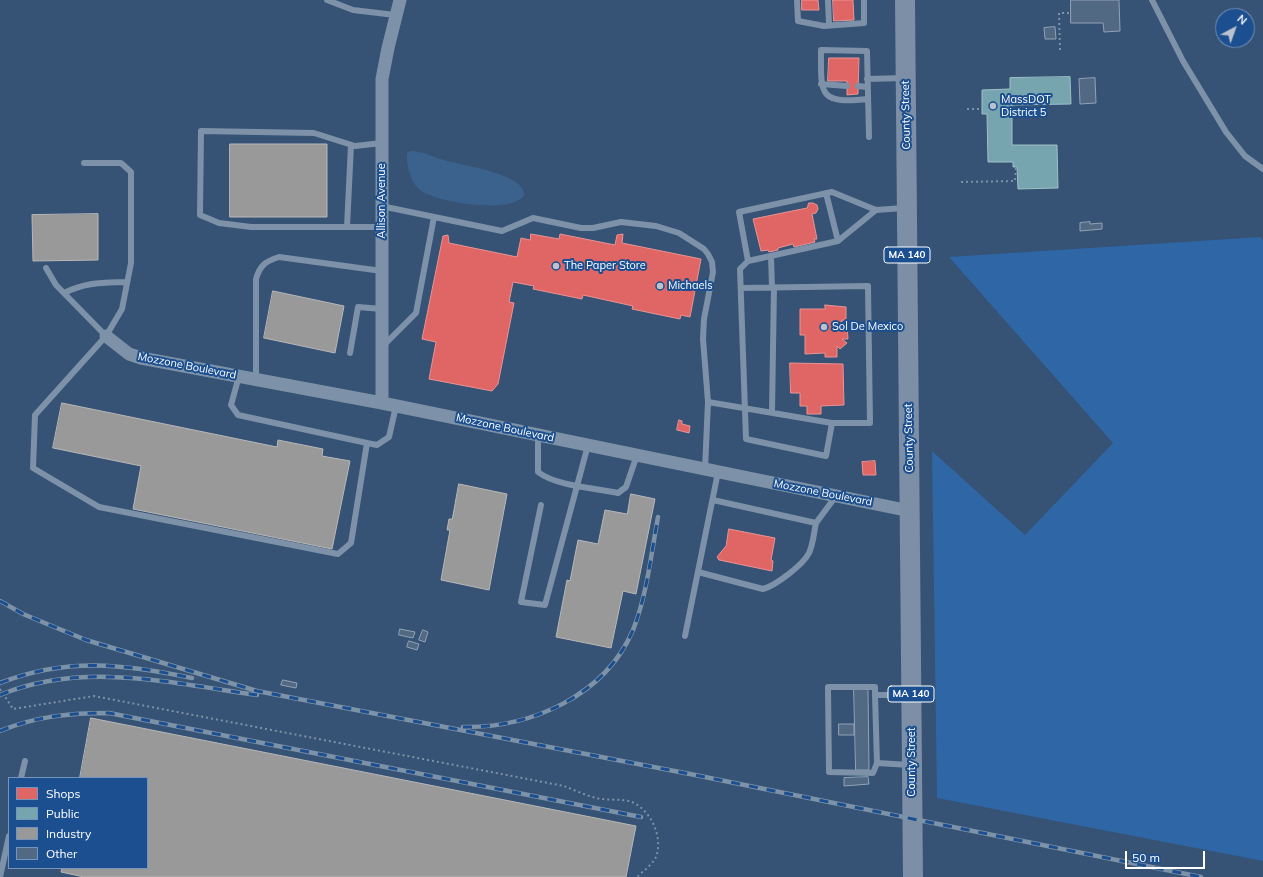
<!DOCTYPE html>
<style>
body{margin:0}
#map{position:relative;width:1263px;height:877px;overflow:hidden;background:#365274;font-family:Mulish,sans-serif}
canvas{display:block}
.legend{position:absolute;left:8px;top:777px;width:140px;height:92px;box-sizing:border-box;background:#1b4f8f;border:1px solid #7695bc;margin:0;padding:5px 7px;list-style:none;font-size:12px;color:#fff}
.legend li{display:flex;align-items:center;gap:8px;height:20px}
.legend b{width:20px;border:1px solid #7695bc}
.north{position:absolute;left:1215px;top:8px;width:40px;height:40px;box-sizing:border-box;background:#1b4f8f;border:1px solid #7695bc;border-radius:50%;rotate:41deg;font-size:11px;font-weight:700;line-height:16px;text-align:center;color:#fff}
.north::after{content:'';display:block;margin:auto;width:14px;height:18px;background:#b9c2ce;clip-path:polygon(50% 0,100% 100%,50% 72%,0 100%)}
.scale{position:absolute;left:1125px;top:851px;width:80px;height:18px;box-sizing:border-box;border:2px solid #fff;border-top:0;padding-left:5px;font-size:12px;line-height:14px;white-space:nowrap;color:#fff;-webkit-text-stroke:3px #1b4f8f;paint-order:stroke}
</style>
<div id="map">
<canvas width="1263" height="877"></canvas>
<ul class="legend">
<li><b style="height:11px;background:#e06666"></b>Shops</li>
<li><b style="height:11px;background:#76a5af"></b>Public</li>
<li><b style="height:11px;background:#999"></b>Industry</li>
<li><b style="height:11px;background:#526984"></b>Other</li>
</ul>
<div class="north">N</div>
<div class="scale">50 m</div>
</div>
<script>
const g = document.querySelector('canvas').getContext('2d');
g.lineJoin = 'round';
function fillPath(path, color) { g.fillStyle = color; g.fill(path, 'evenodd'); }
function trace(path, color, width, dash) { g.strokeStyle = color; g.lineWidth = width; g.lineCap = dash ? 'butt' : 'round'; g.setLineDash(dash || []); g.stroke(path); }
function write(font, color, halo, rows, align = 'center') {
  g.font = font + ' Mulish,sans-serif'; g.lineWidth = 4; g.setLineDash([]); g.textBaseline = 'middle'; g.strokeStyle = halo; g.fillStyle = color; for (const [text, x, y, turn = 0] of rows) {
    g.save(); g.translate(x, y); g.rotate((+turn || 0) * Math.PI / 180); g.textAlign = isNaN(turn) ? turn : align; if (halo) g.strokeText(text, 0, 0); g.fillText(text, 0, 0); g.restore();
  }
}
fillPath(new Path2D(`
 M 1261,237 L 1263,241 L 1263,861 L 937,798 L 932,451 L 1025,535 L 1113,443 L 949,257 Z`), '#2f66a5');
fillPath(new Path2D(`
 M 411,151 C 423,151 435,158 447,161 C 462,165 529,175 524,196 C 510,214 437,203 420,190 C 411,183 406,165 407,153 Z`), '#3b618d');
const shops = new Path2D(`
 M 802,0 L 818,0 L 819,10 L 802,10 Z
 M 833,0 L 853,0 L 854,20 L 834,21 Z
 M 829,58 L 859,58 L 858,94 L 847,95 L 847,81 L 828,81 Z
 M 809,203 L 813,203 L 817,205 L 818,209 L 816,213 L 812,214 L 817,239 L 814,239 L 815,242 L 794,247 L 793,244 L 778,248 L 778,250 L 769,252 L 768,250 L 761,251 L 753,219 L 807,208 Z
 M 531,234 L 559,239 L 560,234 L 615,245 L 617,235 L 623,234 L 622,243 L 701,259 L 690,317 L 681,315 L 680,319 L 632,309 L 633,306 L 583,295 L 582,299 L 533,289 L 534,286 L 513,282 L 509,302 L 514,303 L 498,384 L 492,391 L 429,379 L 436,342 L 422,339 L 443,236 L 448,235 L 449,243 L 517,257 L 521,238 L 530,240 Z
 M 825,305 L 846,307 L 846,320 L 842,320 L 842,325 L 847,325 L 848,339 L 842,339 L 847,343 L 840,349 L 837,346 L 837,357 L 825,357 L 825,353 L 805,354 L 805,335 L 800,335 L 800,309 L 825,309 Z
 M 790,363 L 843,364 L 844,405 L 821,406 L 821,414 L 807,414 L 807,406 L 800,406 L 800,393 L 791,393 Z
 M 679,420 L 682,421 L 682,424 L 690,426 L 689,433 L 677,430 Z
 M 875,461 L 876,475 L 863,475 L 862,462 Z
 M 729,529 L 775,538 L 771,560 L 773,561 L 772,571 L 719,560 L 717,557 L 726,546 Z`);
fillPath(shops, '#e06666');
trace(shops, '#e99494', 1);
const public = new Path2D(`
 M 1070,77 L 1071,104 L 1012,105 L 1012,145 L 1057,145 L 1058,188 L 1018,189 L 1017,167 L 1013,167 L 1013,162 L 988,162 L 987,114 L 982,114 L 982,90 L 1010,89 L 1010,78 Z`);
fillPath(public, '#76a5af');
trace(public, '#9fc0c7', 1);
const industry = new Path2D(`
 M 230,144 L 327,144 L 327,217 L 230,217 Z
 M 98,214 L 98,260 L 33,261 L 32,215 Z
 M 273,291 L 344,306 L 335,353 L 264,338 Z
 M 62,403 L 277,447 L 278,440 L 323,449 L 322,456 L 350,461 L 332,549 L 133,509 L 141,466 L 53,448 Z
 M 459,484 L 507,494 L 489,590 L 441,580 L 450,530 L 447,530 L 449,519 L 452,519 Z
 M 631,494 L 655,499 L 636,594 L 623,591 L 611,648 L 556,637 L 567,580 L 570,581 L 578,540 L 598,544 L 605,510 L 627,514 Z
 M 91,718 L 636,826 L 626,877 L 84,877 L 61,872 L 62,868 L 147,868 L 147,778 L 80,778 Z`);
fillPath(industry, '#999');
trace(industry, '#b8b8b8', 1);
const building = new Path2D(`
 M 1071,0 L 1119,0 L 1120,31 L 1104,32 L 1103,23 L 1071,23 Z
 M 1055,27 L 1056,39 L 1045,39 L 1044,28 Z
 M 1095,78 L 1096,103 L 1080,104 L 1079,79 Z
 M 1090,222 L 1090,224 L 1102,223 L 1102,229 L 1080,231 L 1080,223 Z
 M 400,629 L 415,632 L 413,638 L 399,635 Z
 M 423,630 L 428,632 L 425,642 L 419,640 Z
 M 409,641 L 419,644 L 417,650 L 407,647 Z
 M 283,680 L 297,683 L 296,688 L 281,685 Z
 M 854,689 L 868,689 L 869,770 L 856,770 Z
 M 839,724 L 854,724 L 854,735 L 839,735 Z
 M 868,777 L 869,784 L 844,786 L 844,778 Z`);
fillPath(building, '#526984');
trace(building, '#92a2b6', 1);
trace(new Path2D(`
 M 1060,50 L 1059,13 L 1071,13
 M 967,109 L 982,109
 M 961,182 L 1015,181 L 1016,167
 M 0,689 L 13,709 L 94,696 L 564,786 C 574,790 585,795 596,798 C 607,801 621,798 632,802 C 650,810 662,834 657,854 C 655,863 643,871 637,877`), '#7d92a8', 2, [2, 3]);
trace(new Path2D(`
 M 327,0 L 353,10 L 395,15
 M 797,0 L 798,21 L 824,26 L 864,23 L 864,0
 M 828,0 L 829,25
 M 1152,0 L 1183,61 L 1226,132 L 1245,156 L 1263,169
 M 867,79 L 904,78
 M 821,84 L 847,86
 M 858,86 L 867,87
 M 868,99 C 818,104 821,95 821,50 L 867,51 L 869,137
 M 84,163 L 121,163 L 131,172 L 131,263 L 122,309 L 106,336 L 35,415 L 33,468 L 99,507 L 338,554 L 351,543 L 367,443 L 238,415 L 231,405 L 239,376
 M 826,193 L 838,241
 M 381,206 L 502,231 L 533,218 L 581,228 L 593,228 L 621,222 L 656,226 L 679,233 L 704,249 L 708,254 L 712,262 L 713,272 L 704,319 L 703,339 L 708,402 L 705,469
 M 347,227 L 351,145
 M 381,227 L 251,227 L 219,223 L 200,215 L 201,131 L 314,133 L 355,146 L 382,143
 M 771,256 L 772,287
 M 748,261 L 739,212 L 832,192 L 876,210 L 904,208
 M 46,268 L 56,285 L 106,336
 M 64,293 C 86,282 103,283 127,282
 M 383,346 L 416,313 L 434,217
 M 350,353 L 358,307 L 382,309
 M 256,379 L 256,279 C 260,265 266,261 279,257 L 382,271
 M 708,402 L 832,423 L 870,423 L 868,286 L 741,288
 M 772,412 L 774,287
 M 832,423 L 826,456 L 746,439 L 740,269 L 748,261 L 838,241 L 876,210
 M 538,435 L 538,472 C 556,486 594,488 618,493 L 626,487 L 637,455
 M 367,443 L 377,445 L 389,437 L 396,406
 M 713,500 L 816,523 L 836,496
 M 541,505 L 521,602 L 545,605 L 588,445
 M 698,572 L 763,589 C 775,586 803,565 809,553 C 813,545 814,532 816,523
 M 685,636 L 718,472
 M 875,695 L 875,687 L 828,687 L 829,772 L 873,773 L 877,763
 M 910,695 L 875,695 L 877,763 L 910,765
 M 21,778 L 25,761
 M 0,877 L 9,836`), '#7d92a8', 6);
trace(new Path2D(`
 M 106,336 L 129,354 L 141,358 L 382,403 L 910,511
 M 382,403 L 382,79 L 388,48 L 400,0`), '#7d92a8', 13);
trace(new Path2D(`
 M 905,0 L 913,877`), '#7d8ea7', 20);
const rail = new Path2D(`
 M 0,601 L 23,614 L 86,640 L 257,691 L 690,774 L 1201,877
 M 0,683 C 67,657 124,664 192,678
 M 0,695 C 83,661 171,683 257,695
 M 463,727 C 531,728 605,696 633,630 C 647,595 651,554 658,517
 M 0,731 C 37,716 70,713 109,713 L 641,817`);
trace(rail, '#7e92a7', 4.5);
trace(rail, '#1b4f8f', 3, [9]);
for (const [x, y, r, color] of [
 [993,106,4,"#b9c2ce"],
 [556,266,4,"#b9c2ce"],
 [660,286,4,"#b9c2ce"],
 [824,327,4,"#b9c2ce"]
]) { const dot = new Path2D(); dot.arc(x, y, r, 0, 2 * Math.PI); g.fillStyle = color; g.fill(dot); trace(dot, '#1b4f8f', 1.5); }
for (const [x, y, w] of [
 [907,255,46],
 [911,694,46]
]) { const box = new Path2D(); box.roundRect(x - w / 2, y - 8, w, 16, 3); g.fillStyle = '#1b4f8f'; g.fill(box); trace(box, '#fff', 1); }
write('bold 10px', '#fff', null, [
 ["MA 140",907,255],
 ["MA 140",911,694]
]);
write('11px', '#fff', '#1b4f8f', [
 ["MassDOT",1001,100],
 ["District 5",1001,113],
 ["The Paper Store",564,266],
 ["Michaels",668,286],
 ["Sol De Mexico",832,327]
], 'left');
write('11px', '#fff', '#1b4f8f', [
 ["County Street",906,115,-91],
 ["Allison Avenue",382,201,-90],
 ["Mozzone Boulevard",187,366,11],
 ["Mozzone Boulevard",505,428,12],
 ["County Street",909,438,-91],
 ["Mozzone Boulevard",823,493,11],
 ["County Street",912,762,-90]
]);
</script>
